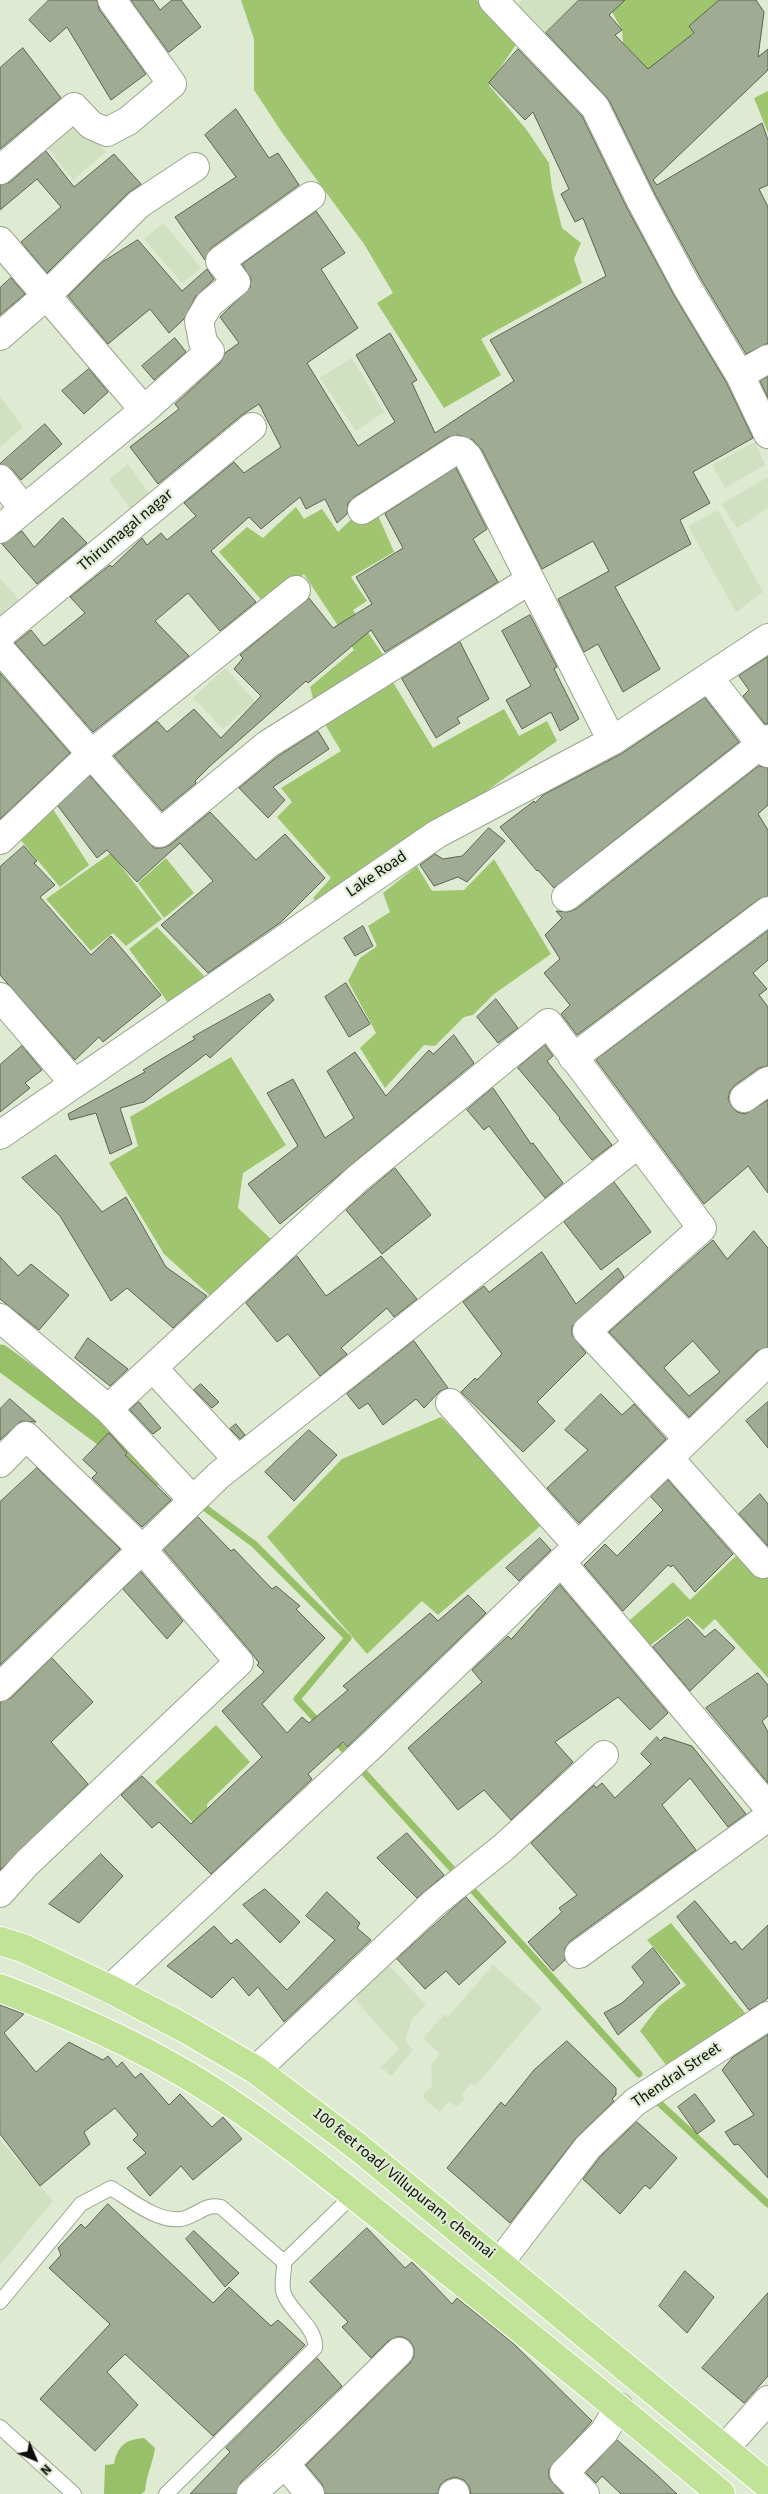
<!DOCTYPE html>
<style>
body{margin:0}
#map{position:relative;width:768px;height:2494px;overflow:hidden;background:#deead2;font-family:"Source Sans 3",sans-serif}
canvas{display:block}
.north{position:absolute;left:10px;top:2434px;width:50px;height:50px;-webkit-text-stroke:4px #deead2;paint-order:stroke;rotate:135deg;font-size:14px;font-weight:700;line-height:20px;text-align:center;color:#0b0f07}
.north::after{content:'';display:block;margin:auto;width:18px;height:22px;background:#0b0f07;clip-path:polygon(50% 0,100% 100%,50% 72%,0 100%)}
</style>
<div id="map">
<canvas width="768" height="2494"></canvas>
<div class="north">N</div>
</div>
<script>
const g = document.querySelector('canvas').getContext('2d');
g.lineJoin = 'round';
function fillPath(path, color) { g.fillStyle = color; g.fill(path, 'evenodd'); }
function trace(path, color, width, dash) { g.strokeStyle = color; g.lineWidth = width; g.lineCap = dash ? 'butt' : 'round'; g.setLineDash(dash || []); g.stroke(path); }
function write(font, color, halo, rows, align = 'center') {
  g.font = font + ' "Source Sans 3",sans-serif'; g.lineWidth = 4.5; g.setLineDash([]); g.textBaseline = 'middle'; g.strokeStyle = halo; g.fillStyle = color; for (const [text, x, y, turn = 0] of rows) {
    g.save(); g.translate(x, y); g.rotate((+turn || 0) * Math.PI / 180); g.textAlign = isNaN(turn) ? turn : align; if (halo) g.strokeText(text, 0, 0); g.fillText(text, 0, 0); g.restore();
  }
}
fillPath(new Path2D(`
 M 522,0 L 579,0 L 540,39 L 510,12 Z
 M 76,120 L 106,152 L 73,180 L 44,143 Z
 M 163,223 L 201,268 L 182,283 L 144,239 Z
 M 352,358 L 384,412 L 356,431 L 320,378 Z
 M 0,396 L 23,427 L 0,447 Z
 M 755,442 L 765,465 L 725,488 L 712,465 Z
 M 128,464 L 153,499 L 134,514 L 109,479 Z
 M 768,477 L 768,508 L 737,528 L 721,504 Z
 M 718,510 L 763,592 L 736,612 L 688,526 Z
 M 0,578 L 26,608 L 0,628 Z
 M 225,668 L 255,701 L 223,729 L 193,698 Z
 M 384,1960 L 426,2005 L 412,2019 L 405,2041 L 413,2050 L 391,2076 L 381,2067 L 399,2049 L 357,2002 L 357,1991 Z
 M 493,1965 L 542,2008 L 476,2085 L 471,2084 L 461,2095 L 464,2099 L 457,2107 L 449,2101 L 439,2112 L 422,2096 L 432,2086 L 431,2064 L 440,2054 L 423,2038 L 445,2014 L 448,2017 Z
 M 0,2140 L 53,2201 L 0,2265 Z`), '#d1e0c1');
fillPath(new Path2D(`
 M 241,0 L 477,0 L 517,43 L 489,85 L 526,129 L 549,163 L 552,188 L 562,228 L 581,243 L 574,259 L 582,283 L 481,339 L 501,375 L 444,408 L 377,303 L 393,293 L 364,244 L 283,134 L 254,90 L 254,39 Z
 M 625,0 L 719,0 L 689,26 L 694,33 L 662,58 L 650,71 L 623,43 L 622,30 L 612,12 Z
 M 768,91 L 768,133 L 754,98 Z
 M 296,507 L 304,519 L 322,509 L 338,532 L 357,514 L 377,513 L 394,552 L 351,577 L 367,601 L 353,610 L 388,662 L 316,710 L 310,687 L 354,650 L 304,574 L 266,605 L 219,552 L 247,527 L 263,538 Z
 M 391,679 L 433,748 L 504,709 L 519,736 L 547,721 L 557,741 L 321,908 L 313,898 L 331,878 L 277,817 L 292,802 L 281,788 L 341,751 L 322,719 Z
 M 47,800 L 89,865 L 60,887 L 14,832 Z
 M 111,853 L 162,919 L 126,946 L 113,933 L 91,951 L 46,899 Z
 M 166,858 L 194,893 L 164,918 L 138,883 Z
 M 494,859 L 551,954 L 494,994 L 473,1015 L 464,1017 L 435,1046 L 424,1045 L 385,1088 L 360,1048 L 376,1033 L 348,981 L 360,958 L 377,946 L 368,926 L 390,912 L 383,893 L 417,866 L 432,891 L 464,890 Z
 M 157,927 L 211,983 L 172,1008 L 129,949 Z
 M 231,1057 L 286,1145 L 243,1173 L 238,1208 L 274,1242 L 216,1301 L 164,1254 L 109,1163 L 138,1146 L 130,1117 Z
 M 441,1417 L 546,1521 L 438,1615 L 422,1601 L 367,1654 L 267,1537 L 342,1459 Z
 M 742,1550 L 768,1567 L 768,1678 L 715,1619 L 703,1630 L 688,1616 L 642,1652 L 621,1628 L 673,1582 L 690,1600 Z
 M 216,1725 L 250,1762 L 207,1804 L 208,1817 L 197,1827 L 155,1782 Z
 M 671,1923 L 750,2019 L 670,2070 L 640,2031 L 659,2006 L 686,1985 L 647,1940 Z`), '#9fc66f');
fillPath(new Path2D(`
 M 144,2438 L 155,2448 C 153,2463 146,2476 145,2491 L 141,2494 L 104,2494 L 105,2465 L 114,2464 C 118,2445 125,2440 144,2438 Z`), '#98c068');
trace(new Path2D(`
 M 204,1507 L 254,1544 L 348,1638 L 297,1699 L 320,1724
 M 334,1739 L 346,1752
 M 360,1768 L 455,1872
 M 469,1886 L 639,2074
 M 656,2100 L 768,2204`), '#98c068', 7);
trace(new Path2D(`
 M 0,1357 L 157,1473`), '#98c068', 25);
const building = new Path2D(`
 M 49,0 L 97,0 L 99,9 L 146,74 L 111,100 L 67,27 L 50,42 L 29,20 Z
 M 131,0 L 153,0 L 160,10 L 172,0 L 181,0 L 201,27 L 169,52 Z
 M 579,0 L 625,0 L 609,15 L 622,30 L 615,35 L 648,69 L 694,33 L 689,26 L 719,0 L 756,0 L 764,12 L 758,57 L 768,49 L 768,70 L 653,180 L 657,185 L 762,123 L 768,140 L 768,185 L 759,189 L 768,207 L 768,343 L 746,354 L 701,279 L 655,194 L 609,100 L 546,33 Z
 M 23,48 L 61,98 L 0,149 L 0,68 Z
 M 518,49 L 582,116 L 627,208 L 674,295 L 726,382 L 753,438 L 693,472 L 710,503 L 680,520 L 691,544 L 615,587 L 660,669 L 623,692 L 598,644 L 584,652 L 558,599 L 609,571 L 593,541 L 542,569 L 482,450 L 473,440 L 458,435 L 448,437 L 354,497 L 348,503 L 347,514 L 337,523 L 325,499 L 306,509 L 300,497 L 261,529 L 249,517 L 211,551 L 256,602 L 220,631 L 188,593 L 155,621 L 189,656 L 93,732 L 15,643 L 31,630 L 44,646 L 85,613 L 70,597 L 110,565 L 112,567 L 142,538 L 147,545 L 161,533 L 167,540 L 196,516 L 184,503 L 234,462 L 244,473 L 281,447 L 259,404 L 242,415 L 158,484 L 130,447 L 179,409 L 175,404 L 220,363 L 225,353 L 239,343 L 220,317 L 250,288 L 251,279 L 242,264 L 316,211 L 345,253 L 321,269 L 358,328 L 307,363 L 358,446 L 395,422 L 356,355 L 390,333 L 417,380 L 412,383 L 435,433 L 514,381 L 490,340 L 606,276 L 583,218 L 575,222 L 561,194 L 569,189 L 533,112 L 525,120 L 489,83 Z
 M 236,109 L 269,158 L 278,153 L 299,185 L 211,248 L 205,260 L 175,217 L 236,177 L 205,135 Z
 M 46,151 L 74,187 L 114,154 L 141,184 L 128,193 L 47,273 L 21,242 L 61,207 L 37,179 L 0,210 L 0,185 L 10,182 Z
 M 138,240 L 182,291 L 207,269 L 214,279 L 196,296 L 184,319 L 169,333 L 150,309 L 108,344 L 68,296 L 101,263 Z
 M 11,278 L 25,294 L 0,315 L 0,288 Z
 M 175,338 L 186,352 L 154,380 L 142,366 Z
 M 89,369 L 108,392 L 84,414 L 62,391 Z
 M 768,377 L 768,398 L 760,381 Z
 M 45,424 L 62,444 L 21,480 L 12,469 L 0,464 Z
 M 456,468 L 487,529 L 473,539 L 498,582 L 385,652 L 371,630 L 308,683 L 306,681 L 210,766 L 195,781 L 196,783 L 162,811 L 114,756 L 157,721 L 167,732 L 194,709 L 221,738 L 261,696 L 234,669 L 243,658 L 240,655 L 309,598 L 333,628 L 372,604 L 356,577 L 403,548 L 385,514 Z
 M 63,518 L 87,543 L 37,584 L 2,544 L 22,531 L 34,547 Z
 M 530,615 L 557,667 L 554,669 L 579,719 L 560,731 L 551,712 L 522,729 L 506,700 L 531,686 L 502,631 Z
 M 460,642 L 489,699 L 457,718 L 460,723 L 436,738 L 402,679 Z
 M 768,657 L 768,724 L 765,724 L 743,696 L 749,690 L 739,676 Z
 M 0,673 L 70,753 L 0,819 Z
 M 705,698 L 739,742 L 554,888 L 538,870 L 537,871 L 500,827 L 534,801 L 535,803 L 543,795 L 621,754 Z
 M 318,731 L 329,749 L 273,787 L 285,800 L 268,818 L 239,788 L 277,757 Z
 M 759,766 L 768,768 L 768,805 L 758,814 L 768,830 L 768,896 L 759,899 L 577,1035 L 561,1014 L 570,1005 L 544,973 L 560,959 L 545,935 L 562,918 L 556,911 L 568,912 L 576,909 Z
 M 90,776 L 154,848 L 162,848 L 170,845 L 210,812 L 256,860 L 285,834 L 325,878 L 281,922 L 208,973 L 161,925 L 213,881 L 180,843 L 137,882 L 107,850 L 97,858 L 58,806 Z
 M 489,828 L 505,841 L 467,882 L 458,877 L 434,886 L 420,865 L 435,854 L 443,859 L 462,856 Z
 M 24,846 L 37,861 L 34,863 L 55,885 L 40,897 L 91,955 L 111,936 L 161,995 L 103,1042 L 99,1037 L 75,1060 L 0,975 L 0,867 Z
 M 363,926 L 373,946 L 355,956 L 344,938 Z
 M 768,931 L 768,960 L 753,973 L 767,989 L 759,995 L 768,1007 L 768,1066 L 759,1068 L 735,1085 L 730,1091 L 728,1099 L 732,1107 L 737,1112 L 745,1114 L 768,1100 L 768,1193 L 748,1166 L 704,1204 L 596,1060 Z
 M 346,983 L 370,1024 L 349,1037 L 325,997 Z
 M 270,994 L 274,1000 L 210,1058 L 206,1054 L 144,1102 L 120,1108 L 132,1144 L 110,1154 L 96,1113 L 70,1120 L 68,1114 L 145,1072 L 143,1070 L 195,1039 L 193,1037 Z
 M 496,999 L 518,1028 L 498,1043 L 477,1017 Z
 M 454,1035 L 474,1063 L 280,1224 L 248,1184 L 298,1146 L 267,1093 L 293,1079 L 325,1138 L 354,1118 L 327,1071 L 355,1052 L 386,1096 L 429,1050 L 433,1054 Z
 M 545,1045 L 553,1056 L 547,1061 L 612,1145 L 592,1160 L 559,1119 L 560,1118 L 518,1068 Z
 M 22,1046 L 42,1070 L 25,1083 L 30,1088 L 0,1112 L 0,1065 Z
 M 493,1088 L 531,1144 L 533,1143 L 563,1183 L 545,1198 L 489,1126 L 484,1130 L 467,1110 Z
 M 56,1155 L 102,1212 L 126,1197 L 166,1267 L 207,1296 L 173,1328 L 127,1288 L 111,1301 L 60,1216 L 22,1178 Z
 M 395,1168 L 431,1215 L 382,1254 L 346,1210 Z
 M 614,1182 L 651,1232 L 601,1270 L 564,1222 Z
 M 754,1231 L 768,1248 L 768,1347 L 757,1351 L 689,1417 L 609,1332 L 713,1240 L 727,1259 ZM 693,1341 L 720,1372 L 689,1396 L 664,1368 Z
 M 542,1252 L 576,1304 L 618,1268 L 624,1277 L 572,1326 L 572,1335 L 586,1353 L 537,1402 L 555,1421 L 523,1452 L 461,1392 L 475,1378 L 477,1380 L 502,1354 L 463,1302 L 484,1286 L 489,1292 Z
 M 297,1256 L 326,1296 L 381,1256 L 417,1299 L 394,1317 L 387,1308 L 341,1348 L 347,1354 L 320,1376 L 288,1334 L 277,1342 L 246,1303 Z
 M 0,1257 L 18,1276 L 31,1264 L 69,1295 L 39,1330 L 0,1299 Z
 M 88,1338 L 128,1369 L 110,1386 L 75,1358 Z
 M 414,1341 L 448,1388 L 440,1391 L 424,1408 L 416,1399 L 383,1425 L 368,1403 L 359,1409 L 347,1394 Z
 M 201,1384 L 219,1402 L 212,1408 L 194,1390 Z
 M 601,1394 L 622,1415 L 634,1404 L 666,1439 L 579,1523 L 547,1488 L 588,1450 L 565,1430 Z
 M 10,1399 L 36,1422 L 21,1421 L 0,1440 L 0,1409 Z
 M 139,1402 L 161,1428 L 153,1434 L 130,1410 Z
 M 768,1402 L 768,1448 L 746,1421 Z
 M 236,1424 L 245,1435 L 240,1439 L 230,1429 Z
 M 309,1430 L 337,1455 L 294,1501 L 265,1472 Z
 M 109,1433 L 127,1453 L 125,1455 L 171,1500 L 142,1527 L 92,1478 L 97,1473 L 83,1460 Z
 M 37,1468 L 120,1549 L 0,1665 L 0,1502 Z
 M 668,1480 L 733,1554 L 695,1592 L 673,1565 L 671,1567 L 668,1565 L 623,1611 L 584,1565 L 605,1544 L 617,1556 L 663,1510 L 651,1497 Z
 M 760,1494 L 768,1504 L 768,1546 L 739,1514 Z
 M 198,1517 L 231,1551 L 234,1549 L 272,1589 L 276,1586 L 300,1606 L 296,1609 L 325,1638 L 262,1704 L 287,1733 L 302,1717 L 309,1723 L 348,1690 L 343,1686 L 430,1613 L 438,1621 L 468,1595 L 486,1613 L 347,1747 L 343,1742 L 308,1774 L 312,1779 L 211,1874 L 159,1822 L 152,1828 L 121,1795 L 142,1776 L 191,1824 L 262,1757 L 222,1711 L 264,1672 L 257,1665 L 259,1663 L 251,1652 L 164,1550 Z
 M 540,1538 L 551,1550 L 519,1581 L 506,1568 Z
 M 141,1572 L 183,1621 L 167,1639 L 123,1589 Z
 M 560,1585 L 668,1713 L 650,1730 L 618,1697 L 555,1742 L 573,1762 L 511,1820 L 484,1790 L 458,1810 L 408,1748 L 482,1682 L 472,1670 L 508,1636 L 511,1639 Z
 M 688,1619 L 705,1637 L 715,1629 L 735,1648 L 690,1691 L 653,1647 Z
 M 52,1658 L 93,1702 L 51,1742 L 88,1784 L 0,1870 L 0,1702 L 11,1698 Z
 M 758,1673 L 768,1685 L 768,1716 L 762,1721 L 768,1732 L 768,1783 L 706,1708 Z
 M 657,1737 L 660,1741 L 664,1737 L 692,1746 L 746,1814 L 728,1827 L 690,1778 L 662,1805 L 696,1850 L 570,1941 L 565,1948 L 565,1960 L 553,1971 L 528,1942 L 562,1912 L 559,1908 L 577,1895 L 531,1843 L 594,1785 L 596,1788 L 602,1783 L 615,1798 L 651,1764 L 641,1754 Z
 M 407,1833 L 444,1875 L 417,1898 L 377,1858 Z
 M 101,1854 L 123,1876 L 79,1923 L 49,1904 Z
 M 265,1889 L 300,1922 L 280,1943 L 243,1905 Z
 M 327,1892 L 360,1923 L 357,1928 L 371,1940 L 284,2022 L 258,1987 L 249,1996 L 233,1977 L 212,1998 L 167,1966 L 214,1926 L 231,1944 L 237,1939 L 287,1990 L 335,1940 L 306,1916 Z
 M 466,1897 L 506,1942 L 459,1985 L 446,1971 L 425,1989 L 397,1959 Z
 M 695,1901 L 731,1944 L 735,1941 L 742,1950 L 768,1925 L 768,1998 L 763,2002 L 749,2010 L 677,1917 Z
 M 653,1948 L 680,1983 L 618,2035 L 604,2013 L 622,2003 L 644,1983 L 632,1967 Z
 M 0,2005 L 24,2014 L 4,2033 L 36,2072 L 69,2042 L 103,2060 L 108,2056 L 117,2067 L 122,2062 L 135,2078 L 141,2073 L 169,2105 L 180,2094 L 212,2127 L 223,2117 L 242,2139 L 193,2180 L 181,2166 L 150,2196 L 127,2168 L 146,2153 L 133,2140 L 138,2135 L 115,2108 L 84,2132 L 90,2144 L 40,2186 L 0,2134 Z
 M 768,2035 L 768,2178 L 738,2144 L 734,2145 L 725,2132 L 754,2115 L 722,2070 L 733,2057 Z
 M 567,2041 L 616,2088 L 616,2095 L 612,2099 L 614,2101 L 576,2138 L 510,2223 L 447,2168 L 501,2102 L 505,2106 L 534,2070 Z
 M 695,2094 L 715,2121 L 697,2134 L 678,2107 Z
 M 637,2122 L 677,2158 L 650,2189 L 645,2185 L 620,2214 L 583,2179 L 600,2157 Z
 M 108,2204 L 213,2303 L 229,2287 L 271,2326 L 278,2320 L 305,2345 L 213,2436 L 125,2354 L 107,2372 L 138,2405 L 95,2451 L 40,2399 L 110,2324 L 49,2268 L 61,2255 L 58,2248 L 81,2224 L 85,2228 Z
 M 367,2228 L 405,2268 L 412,2262 L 452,2304 L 457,2298 L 514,2344 L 592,2421 L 549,2469 L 549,2478 L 563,2494 L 471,2494 L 469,2486 L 464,2480 L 455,2477 L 446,2480 L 440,2485 L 438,2494 L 325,2494 L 322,2484 L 306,2465 L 410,2363 L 414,2356 L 414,2348 L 410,2341 L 403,2337 L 396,2337 L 388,2341 L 371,2358 L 342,2327 L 348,2322 L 310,2282 Z
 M 194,2231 L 239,2273 L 225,2287 L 186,2239 Z
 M 685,2271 L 714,2297 L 687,2333 L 659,2306 Z
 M 768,2293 L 768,2376 L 744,2403 L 702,2368 Z
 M 317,2358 L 342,2386 L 241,2482 L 236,2494 L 190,2494 L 230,2452 L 226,2448 Z
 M 617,2440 L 656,2474 L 677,2494 L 621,2494 L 602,2476 L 596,2483 L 586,2473 Z`);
fillPath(building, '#a0ab94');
trace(building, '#5a644f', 1);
const service = new Path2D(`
 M 284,2262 L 353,2195
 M 0,2302 L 81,2204 L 111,2188 C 131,2200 157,2222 181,2219 C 197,2216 205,2203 221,2207 L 284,2262 C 285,2272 280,2284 284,2294 C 290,2311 317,2328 315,2348 L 166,2494
 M 0,2427 L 74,2494`);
const minor = new Path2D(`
 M 493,0 L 595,107 L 641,201 L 687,287 L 740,375 L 768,434
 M 0,170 L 74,107 L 91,125 L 107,132 L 128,121 L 172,84 L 112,0
 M 0,241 L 144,410
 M 0,336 L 46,296 L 139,204 L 195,167
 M 740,375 L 768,359
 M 0,479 L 24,509
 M 362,510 L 456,450 L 462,451 L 468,457 L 612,741
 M 0,529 L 144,410 L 210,351 L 203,342 L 199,321 L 209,304 L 236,282 L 220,261 L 311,196
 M 0,635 L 252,427
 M 0,649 L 160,833 L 268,744 L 530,580
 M 709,678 L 768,753
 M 0,840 L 90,755 L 296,590
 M 566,897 L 768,739
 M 0,997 L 74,1083
 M 573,1058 L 768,911
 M 744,1098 L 768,1081
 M 0,1135 L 437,834 L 612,741 L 768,638
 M 0,1318 L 108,1409 L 357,1179 L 548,1023 L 702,1228 L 587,1331 L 688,1439
 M 153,1368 L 238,1460
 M 450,1403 L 578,1546
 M 108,1409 L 193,1500
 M 669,1458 L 763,1564
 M 0,1463 L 26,1436 L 142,1549 L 239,1662 L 27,1863 L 0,1893
 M 561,1562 L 768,1807
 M 0,1687 L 219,1475 L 638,1144
 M 579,1954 L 768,1817
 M 110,1989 L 374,1743 L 768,1362
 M 256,2070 L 434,1903 L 504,1847 L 604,1755
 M 500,2262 L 588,2147 L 635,2102 L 768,2016
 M 725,2448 L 768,2400
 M 285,2464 L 310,2494
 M 251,2494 L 285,2464 L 399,2352
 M 453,2494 L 455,2493
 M 585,2494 L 564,2473 L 604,2432 L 619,2407`);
const trunk = new Path2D(`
 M 0,1941 L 23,1948 L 110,1989 L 184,2028 L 256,2070 L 358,2147 L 768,2485
 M 0,1988 C 63,2012 127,2040 185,2074 C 277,2129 359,2200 442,2266 C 536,2341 629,2416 721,2494`);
trace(service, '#9aa58f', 16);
trace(minor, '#9aa58f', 30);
trace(trunk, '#fff', 30);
trace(service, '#fff', 14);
trace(minor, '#fff', 28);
trace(trunk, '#c0e397', 28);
write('16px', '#0b0f07', '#deead2', [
 ["Thirumagal nagar",126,531,-40],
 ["Lake Road",377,875,-34],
 ["Thendral Street",677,2076,-34],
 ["100 feet road/ Villupuram, chennai",403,2184,39]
]);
</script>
